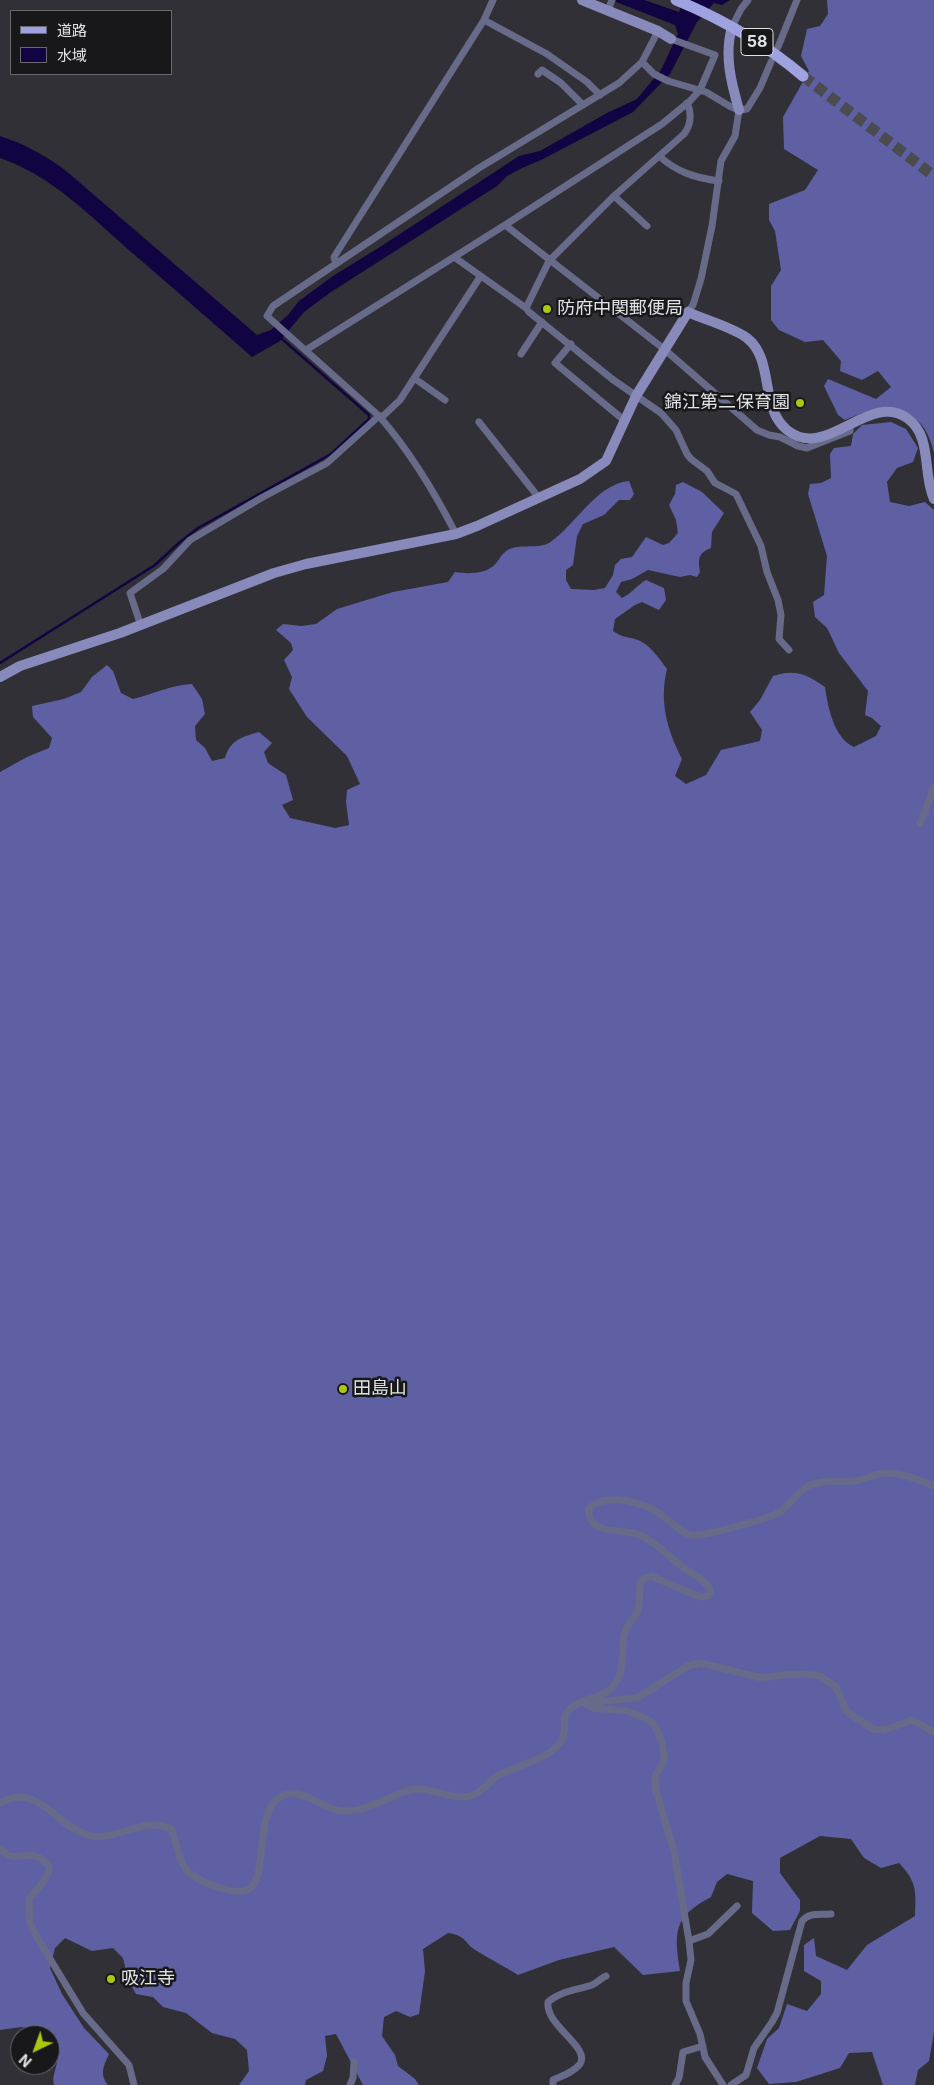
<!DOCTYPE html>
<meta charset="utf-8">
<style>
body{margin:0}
#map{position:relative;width:934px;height:2085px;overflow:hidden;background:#303036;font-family:Inter,"Noto Sans JP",sans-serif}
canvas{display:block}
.legend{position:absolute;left:10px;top:10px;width:162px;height:65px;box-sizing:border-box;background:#18181b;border:1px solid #68696c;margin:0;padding:6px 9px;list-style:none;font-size:15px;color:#e1e2e6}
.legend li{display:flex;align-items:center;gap:10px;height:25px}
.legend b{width:25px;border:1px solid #68696c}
.north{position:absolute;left:10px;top:2025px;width:50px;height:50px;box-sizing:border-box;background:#18181b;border:1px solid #68696c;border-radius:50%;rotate:222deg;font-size:14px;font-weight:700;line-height:20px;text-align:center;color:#e1e2e6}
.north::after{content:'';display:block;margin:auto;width:18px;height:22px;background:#acc611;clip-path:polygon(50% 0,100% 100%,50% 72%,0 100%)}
</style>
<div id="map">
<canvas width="934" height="2085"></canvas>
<ul class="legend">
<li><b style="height:6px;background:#9ea2e1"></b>道路</li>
<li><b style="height:14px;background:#120342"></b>水域</li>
</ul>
<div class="north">N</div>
</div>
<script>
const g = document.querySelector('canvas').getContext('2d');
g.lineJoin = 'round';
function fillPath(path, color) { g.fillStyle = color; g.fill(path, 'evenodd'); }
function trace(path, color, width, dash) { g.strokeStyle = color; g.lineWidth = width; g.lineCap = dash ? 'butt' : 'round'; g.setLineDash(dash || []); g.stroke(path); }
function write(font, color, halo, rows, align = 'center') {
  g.font = font + ' Inter,"Noto Sans JP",sans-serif'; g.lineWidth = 5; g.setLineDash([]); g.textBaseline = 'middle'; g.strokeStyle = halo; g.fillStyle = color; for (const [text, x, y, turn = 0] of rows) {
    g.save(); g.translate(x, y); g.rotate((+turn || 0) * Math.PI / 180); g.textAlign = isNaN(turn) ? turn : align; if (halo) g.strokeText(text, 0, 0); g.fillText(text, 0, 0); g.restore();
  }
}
fillPath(new Path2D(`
 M 827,0 L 934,0 L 934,453 C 923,403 885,401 845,420 L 838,415 L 824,386 L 828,379 L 876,399 L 891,387 L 878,371 L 862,380 L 840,371 L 841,361 L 823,340 L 805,342 L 779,330 L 771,320 L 771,286 L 781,270 L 775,231 L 769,220 L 769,204 L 805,190 L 818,170 L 784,149 L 783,117 L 809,71 L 801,56 L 807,29 L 820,26 L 828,14 Z
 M 891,422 L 906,429 L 918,448 L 913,462 L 897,468 L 887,482 L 890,502 L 909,506 L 925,502 L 934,510 L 934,2032 L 929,2061 L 918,2070 L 915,2085 L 883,2085 L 872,2052 L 849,2053 L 840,2068 L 796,2082 L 769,2084 L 757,2068 L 767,2039 L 779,2028 L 787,2004 L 807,2011 L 821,1994 L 821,1981 L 804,1971 L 804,1945 L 814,1938 L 816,1956 L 847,1970 L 867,1945 L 915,1916 C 916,1891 917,1882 899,1863 L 881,1868 L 864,1858 L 851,1839 L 820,1836 L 780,1858 L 780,1873 L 800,1900 L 800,1911 L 790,1930 L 773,1931 L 752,1913 L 753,1881 L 727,1874 L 717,1882 L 711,1897 C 673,1917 674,1932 680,1971 L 643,1975 L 614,1947 L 559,1960 L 518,1975 C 504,1966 491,1960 477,1951 C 463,1943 468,1936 448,1933 L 423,1949 L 425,1971 L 419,2014 L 410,2017 L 396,2011 L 384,2017 L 382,2036 L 395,2055 L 398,2066 L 415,2079 L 419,2085 L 363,2085 L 336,2034 L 325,2036 L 327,2056 L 323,2071 L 306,2080 L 305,2085 L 239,2085 L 249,2071 L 247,2050 L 235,2039 L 212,2033 L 186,2013 L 163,2007 L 153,1997 L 136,1994 L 129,1982 L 123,1958 L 113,1948 L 92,1951 L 65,1938 L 55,1948 L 50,1968 L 62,1994 L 84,2028 L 109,2054 C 104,2065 99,2074 108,2085 L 54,2085 C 51,2075 59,2065 57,2055 C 56,2047 50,2043 50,2035 L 46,2035 L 44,2031 L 21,2027 L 0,2030 L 0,772 L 27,757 L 49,748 L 52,738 L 33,717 L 32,706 L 64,699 L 81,692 L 92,677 L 107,665 L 113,671 L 121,693 L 133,699 C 153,694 172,685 192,684 L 202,699 L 205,714 L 195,726 L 196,740 L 205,748 L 212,761 L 225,758 C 230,740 242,737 259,732 L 272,743 L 264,752 L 268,763 L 286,775 L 293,800 L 282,805 L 290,818 L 335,828 L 349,825 L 346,802 L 347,790 L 360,784 L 347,756 L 307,717 L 289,689 L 292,677 L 284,660 L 293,650 L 291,643 L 276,630 L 283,624 L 301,626 L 316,624 L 337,609 L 393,592 L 448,582 L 455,572 C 466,574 483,574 492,567 C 497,564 500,556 505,552 C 517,542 536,550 549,543 C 575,526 596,484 629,481 L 634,494 L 630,500 L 619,500 L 604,515 L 583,524 L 577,536 L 573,565 L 566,570 L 566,580 L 571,589 L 594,590 L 605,588 L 613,575 L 615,565 L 621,559 L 632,557 L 646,537 L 663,545 L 669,543 L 678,533 L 676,520 L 669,505 L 675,494 L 676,485 L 683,482 L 702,492 L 724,513 L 712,532 L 711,548 C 698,553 698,559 700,572 L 697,577 L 690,575 L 680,577 L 648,570 L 632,579 L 621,582 L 616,592 L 622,598 C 632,593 636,586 646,580 L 664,588 L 666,600 L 659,610 L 642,602 L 635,605 L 615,619 L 613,631 C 624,638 624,636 635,639 C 649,643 659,658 667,669 C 659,701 667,730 682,759 L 675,776 L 686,784 L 706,775 L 721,750 L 760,741 L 762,730 L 750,712 L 760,700 L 773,676 C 796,669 806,674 825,687 C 828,708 834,738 854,747 L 876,736 L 881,726 L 872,718 L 865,715 L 868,691 L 839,653 L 827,628 L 815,617 L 813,602 L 824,595 L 827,556 L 808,494 L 810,484 L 821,483 L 831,478 L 830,454 L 834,448 L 851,446 L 853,434 L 862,425 Z`), '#5f60a4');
fillPath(new Path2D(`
 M 611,0 L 644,0 L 679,12 L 684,0 L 730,0 L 722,5 L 714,3 L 697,22 L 670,74 L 633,112 L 541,160 L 522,168 L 507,176 L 497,186 L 331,292 L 304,312 L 280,341 L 252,357 C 211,321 171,286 130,251 C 90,216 51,175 0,158 L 0,136 C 25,144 44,155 65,170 L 257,335 L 271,330 L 288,315 L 299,301 L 333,276 L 380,247 L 519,156 L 540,151 L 607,113 L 637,99 L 661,70 L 678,34 L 675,25 Z`), '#120342');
trace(new Path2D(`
 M 0,663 L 155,565 L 180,542 L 198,528 L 331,454 L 369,419 L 369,415 L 282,339`), '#120342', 2.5);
trace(new Path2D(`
 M 803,76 L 934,176`), '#4b4b50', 11, [11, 5.5]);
trace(new Path2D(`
 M 608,10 L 612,0
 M 484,20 L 547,54 L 587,82 L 600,95
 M 732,27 L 741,9 L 748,0
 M 778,47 L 797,0
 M 642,62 L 654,74 L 668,81 L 706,92 L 731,107 L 739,110 L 747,109 L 760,88 L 771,62
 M 538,74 L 542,70 L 561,83 L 583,105
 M 659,156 C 677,172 695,178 719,181
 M 614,196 L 647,226
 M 505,225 L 664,349 L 757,430 L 769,435 L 780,437 L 798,446 L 807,448 L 850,431 L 850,425
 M 454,257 L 526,308 L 529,312 L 612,379 L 661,413 L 676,430 L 687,454 L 691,459 L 707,471 L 715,483 L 736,494 L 761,546 L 767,572 L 778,600 L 781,615 L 779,639 L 789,650
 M 336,264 L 334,257 L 484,20 L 493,0
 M 526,308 L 549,261 L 614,196 L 684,134 C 691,125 692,113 687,103
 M 688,312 L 693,305 L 701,279 L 712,226 L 721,161 L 735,136 L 739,110
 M 571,344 L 555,363 L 625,421
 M 306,350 L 505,225 L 662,124 L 690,101 L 700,90 L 715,55 L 671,39
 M 521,354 L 542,322
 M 414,378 L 445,400
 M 479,422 L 539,498
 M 456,534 C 436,495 408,449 379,416 L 267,316 L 273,306 L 479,168 L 619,83 L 642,62 L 658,31
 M 141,626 L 130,593 L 163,569 L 190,540 L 263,497 L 327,463 L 379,416 L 383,416 L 400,400 L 480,277
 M 920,824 L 934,787
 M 584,1703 L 593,1708 L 628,1711 L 649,1720 L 655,1726 L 662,1742 L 664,1757 L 663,1764 L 656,1774 L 655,1780 L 656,1791 L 674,1851 L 689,1941 L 691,1960 L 686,1983 L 686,2001 L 700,2034 L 705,2057 L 723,2085
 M 584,1703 L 637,1698 L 688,1666 L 701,1663 L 762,1678 L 783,1675 L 806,1674 L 820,1676 L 836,1687 L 847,1712 L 873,1729 L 884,1730 L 912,1720 L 934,1732
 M 0,1803 C 40,1781 56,1829 92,1836 C 118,1840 145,1816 171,1829 C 177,1841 177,1857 185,1868 C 194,1881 231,1895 247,1890 C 270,1883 252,1809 282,1796 C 304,1786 324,1812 346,1811 C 369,1811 389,1796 410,1790 C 431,1785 454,1803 473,1795 C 483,1791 489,1782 497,1776 C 513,1767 553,1758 562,1740 C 567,1730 561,1719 568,1711 C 577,1700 596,1699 608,1691 C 629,1675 619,1653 625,1632 C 627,1624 633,1620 637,1613 C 641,1603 639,1593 640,1583 L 644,1578 L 651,1576 L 695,1595 L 701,1597 L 708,1596 L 711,1592 C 709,1587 707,1583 702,1580 C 696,1575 689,1572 683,1567 C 669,1557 656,1542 640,1535 C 623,1527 587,1538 589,1508 C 606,1492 643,1502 660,1514 C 673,1522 683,1538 699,1535 C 717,1532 766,1520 780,1512 C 790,1505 798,1492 808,1486 C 822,1479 838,1482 853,1481 C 862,1481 870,1476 879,1474 C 899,1471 916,1479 934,1486
 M 0,1849 C 18,1868 28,1842 49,1866 C 50,1879 36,1889 29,1899 L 30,1923 L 35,1934 L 83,2013 L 129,2065 L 134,2085
 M 689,1941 L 708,1934 L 737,1906
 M 350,2085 L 353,2078 L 354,2062
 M 553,2085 L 553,2080 C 562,2076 574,2072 580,2064 C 591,2047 545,2026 548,2002 C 560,1991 577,1990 592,1985 C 597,1983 601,1978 606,1976
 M 675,2085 L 679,2078 L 683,2052 L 703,2046
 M 731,2085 L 746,2075 L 754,2048 L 772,2022 L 777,2013 L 802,1921 C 809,1912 820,1915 831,1914`), '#686a89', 7);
trace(new Path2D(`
 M 582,0 L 658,31 L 671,39
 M 732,27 C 724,55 731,82 739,110
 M 0,677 L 20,666 L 120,633 L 274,573 L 306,564 L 456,534 L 477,526 L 580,479 L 606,461 L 636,396 L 688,312 C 705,320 732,327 747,338 C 775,360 759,407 787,430 C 826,462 868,391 907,418 C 933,436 922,474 934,499`), '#878abb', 10);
trace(new Path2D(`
 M 676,0 C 722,19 765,44 803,76`), '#9ea2e1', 11);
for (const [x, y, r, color] of [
 [547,309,5,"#acc611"],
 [800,403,5,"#acc611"],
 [343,1389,5,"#acc611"],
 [111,1979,5,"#acc611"]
]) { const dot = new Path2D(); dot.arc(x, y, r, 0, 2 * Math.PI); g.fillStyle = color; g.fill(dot); trace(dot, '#18181b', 2); }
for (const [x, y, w] of [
 [757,42,32]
]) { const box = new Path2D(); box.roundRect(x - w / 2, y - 13.5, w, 27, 4); g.fillStyle = '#18181b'; g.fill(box); trace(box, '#e1e2e6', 1); }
write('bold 16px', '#e1e2e6', null, [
 ["58",757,42]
]);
write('18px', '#e1e2e6', '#18181b', [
 ["防府中関郵便局",557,309],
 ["錦江第二保育園",790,403,"right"],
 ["田島山",353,1389],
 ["吸江寺",121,1979]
], 'left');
</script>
